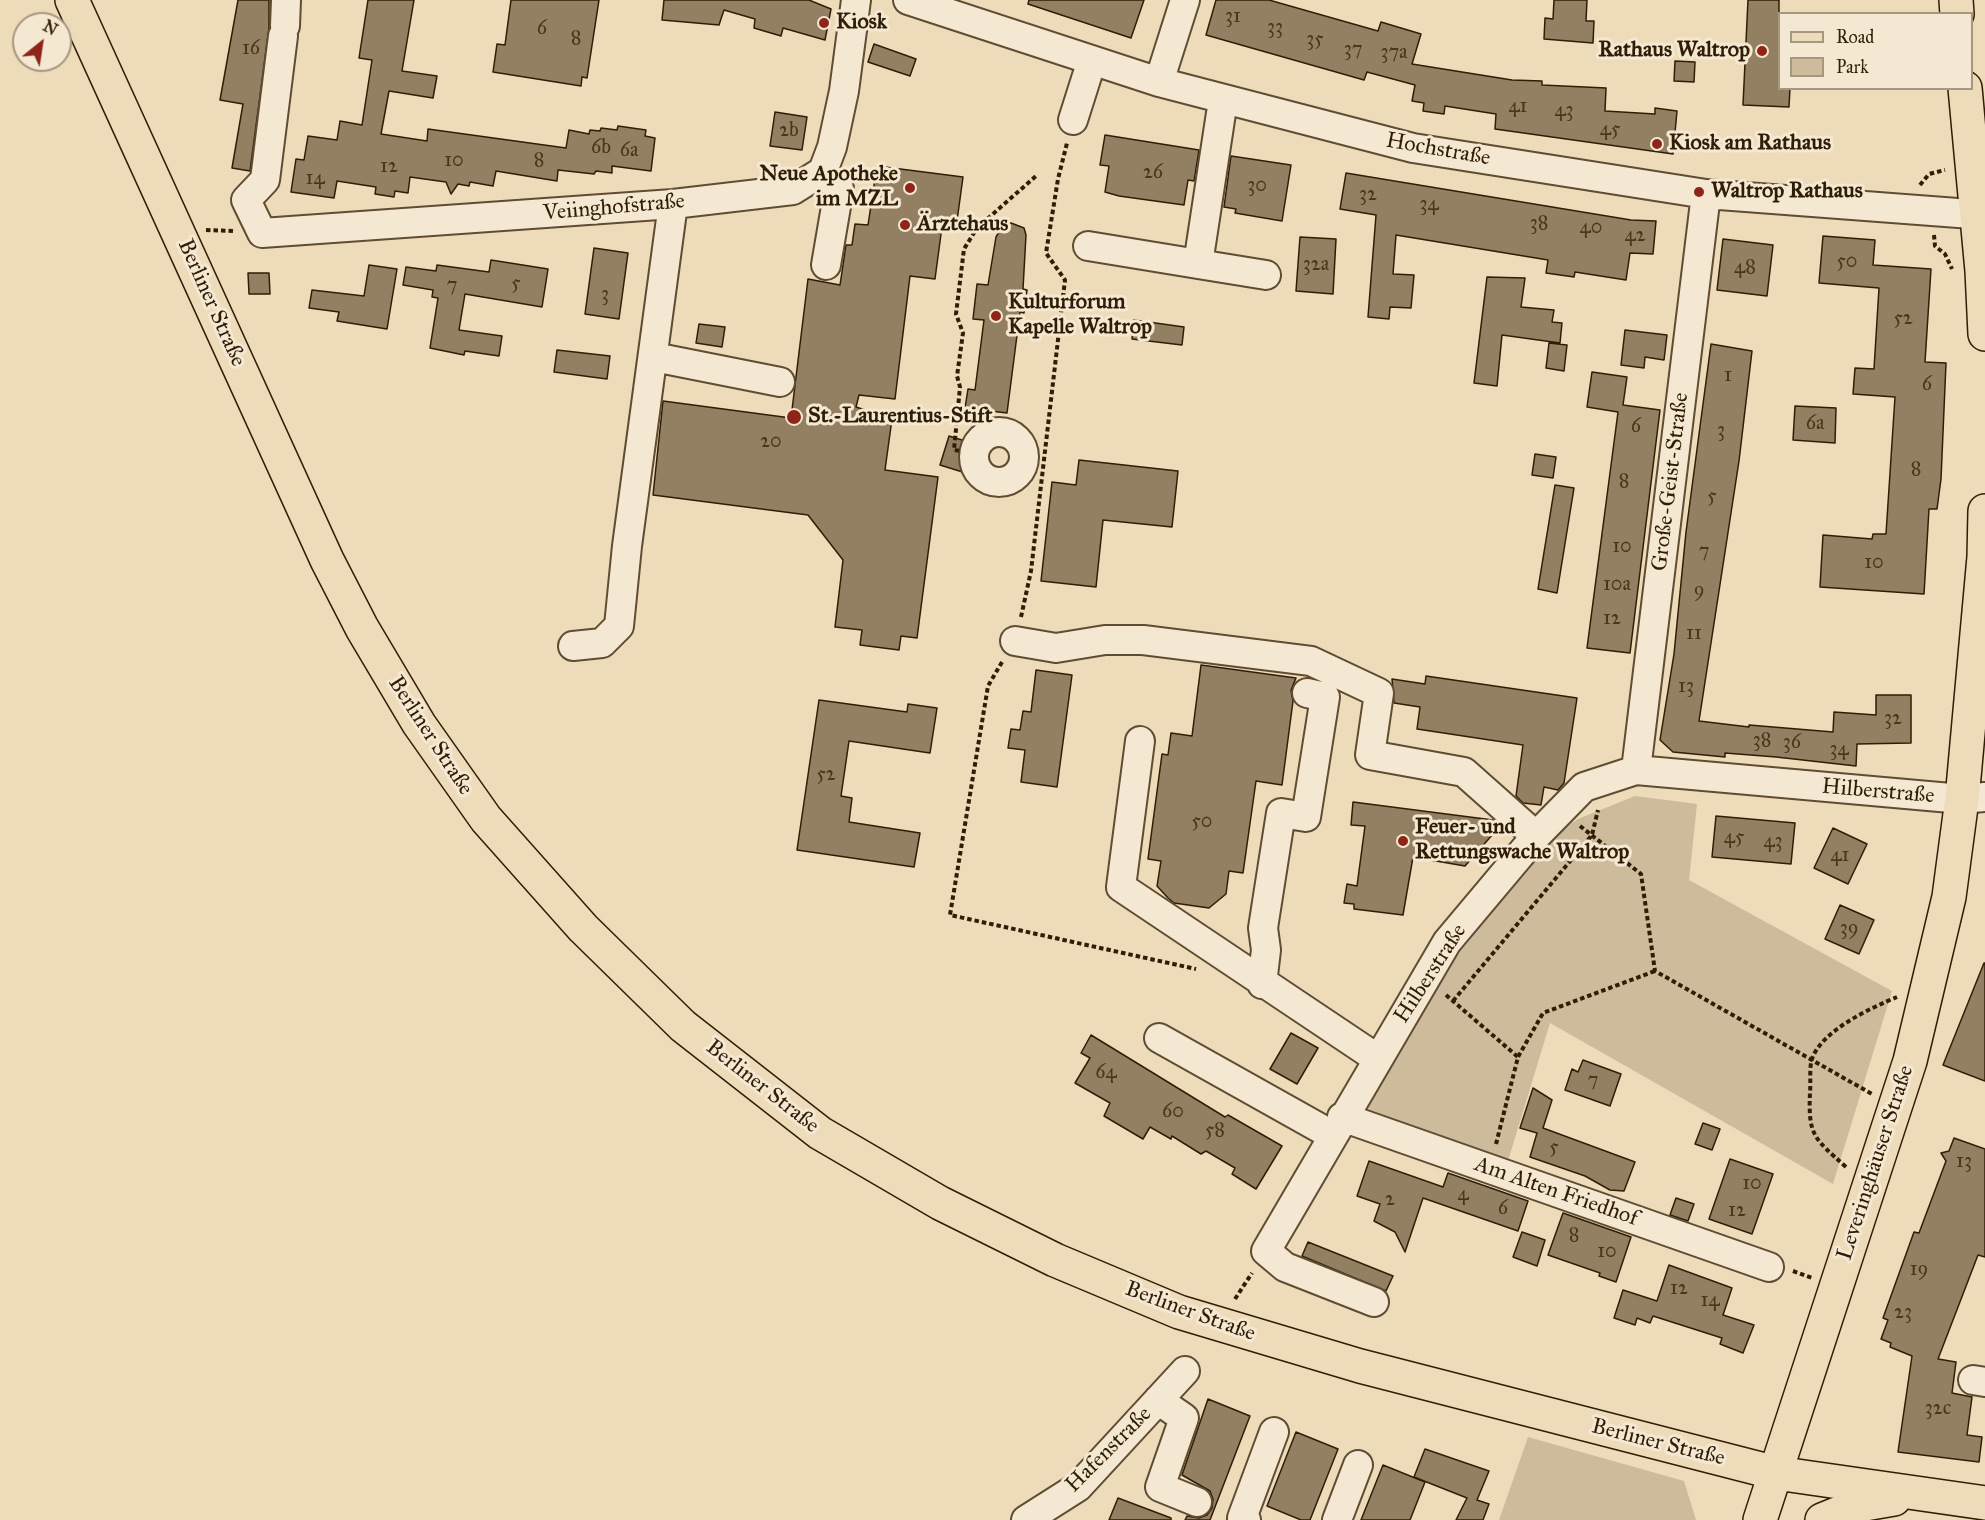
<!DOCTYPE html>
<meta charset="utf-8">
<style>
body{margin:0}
#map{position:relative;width:1985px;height:1520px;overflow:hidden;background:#eedbb9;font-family:"IM FELL Great Primer",serif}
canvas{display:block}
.legend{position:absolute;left:1778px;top:12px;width:195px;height:78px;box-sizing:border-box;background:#f4e8d2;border:2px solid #a69780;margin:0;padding:8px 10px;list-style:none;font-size:18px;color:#301d06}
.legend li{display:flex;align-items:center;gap:12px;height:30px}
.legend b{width:30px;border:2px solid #a69780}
.north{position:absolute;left:12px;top:12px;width:60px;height:60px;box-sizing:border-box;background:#f4e8d2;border:2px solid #a69780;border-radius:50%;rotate:30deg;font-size:16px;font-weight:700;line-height:24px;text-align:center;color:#301d06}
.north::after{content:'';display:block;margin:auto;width:21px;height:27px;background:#8f2418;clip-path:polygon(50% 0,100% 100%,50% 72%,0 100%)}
</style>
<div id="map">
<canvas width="1985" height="1520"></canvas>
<ul class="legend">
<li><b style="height:8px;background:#eedbb9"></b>Road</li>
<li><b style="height:16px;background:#cebb9b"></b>Park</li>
</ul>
<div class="north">N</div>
</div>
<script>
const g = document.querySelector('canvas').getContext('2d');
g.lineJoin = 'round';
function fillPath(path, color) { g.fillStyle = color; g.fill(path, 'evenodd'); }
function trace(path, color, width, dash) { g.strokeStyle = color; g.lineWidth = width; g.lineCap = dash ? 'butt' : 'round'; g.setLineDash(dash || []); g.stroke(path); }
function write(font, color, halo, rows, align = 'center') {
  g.font = font + ' "IM FELL Great Primer",serif'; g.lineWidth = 6; g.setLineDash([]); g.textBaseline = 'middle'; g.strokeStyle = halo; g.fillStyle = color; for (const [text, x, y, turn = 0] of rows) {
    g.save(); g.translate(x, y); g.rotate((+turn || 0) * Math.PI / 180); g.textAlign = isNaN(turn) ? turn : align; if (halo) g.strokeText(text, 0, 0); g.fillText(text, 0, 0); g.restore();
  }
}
fillPath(new Path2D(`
 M 1635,796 L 1697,804 L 1689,880 L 1892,991 L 1833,1184 L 1550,1023 L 1507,1164 L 1373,1118 L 1364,1100 L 1442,962 L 1550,837 L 1578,819 Z
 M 1528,1437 L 1684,1481 L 1696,1520 L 1499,1520 Z`), '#cebb9b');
const building = new Path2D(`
 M 238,0 L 269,0 L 269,28 L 250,171 L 232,168 L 243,104 L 220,100 Z
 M 368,0 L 414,0 L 402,71 L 437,76 L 433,98 L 389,91 L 381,134 L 427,141 L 428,129 L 566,148 L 569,130 L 589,134 L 590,130 L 600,131 L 601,128 L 617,130 L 618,126 L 646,130 L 645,136 L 655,138 L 651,171 L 612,166 L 612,173 L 596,171 L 594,174 L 558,170 L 557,181 L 496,171 L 493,186 L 470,182 L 469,186 L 458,184 L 451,194 L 446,182 L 410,177 L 408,193 L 395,191 L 394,197 L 375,194 L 376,187 L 337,181 L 334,198 L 291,192 L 296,159 L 304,160 L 308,136 L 337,140 L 340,121 L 362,125 L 372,60 L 359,58 Z
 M 511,0 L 599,0 L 587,78 L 582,77 L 581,86 L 493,72 L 497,44 L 505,45 Z
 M 664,0 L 809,0 L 831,9 L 825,40 L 783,28 L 781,36 L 754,28 L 755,19 L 724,10 L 719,25 L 662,20 Z
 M 1029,0 L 1144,0 L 1131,38 L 1028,4 Z
 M 1216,0 L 1269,0 L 1378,31 L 1381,22 L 1421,34 L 1412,64 L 1512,80 L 1542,81 L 1542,85 L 1606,88 L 1605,111 L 1655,114 L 1655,108 L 1677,111 L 1673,154 L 1495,129 L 1496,114 L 1445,106 L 1444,114 L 1423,111 L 1424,103 L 1412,101 L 1415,85 L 1367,72 L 1364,80 L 1206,35 Z
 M 1554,0 L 1587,0 L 1586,21 L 1594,21 L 1593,43 L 1544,39 L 1545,18 L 1553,19 Z
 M 1748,0 L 1779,0 L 1779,88 L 1790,88 L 1789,107 L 1743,105 Z
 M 874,44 L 916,59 L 910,76 L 868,62 Z
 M 1675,61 L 1695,62 L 1694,82 L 1674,81 Z
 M 775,112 L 807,117 L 802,150 L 770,146 Z
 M 1105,135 L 1199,150 L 1194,181 L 1188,180 L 1184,205 L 1119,196 L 1105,192 L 1109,166 L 1100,165 Z
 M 1231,156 L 1291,165 L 1282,221 L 1235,213 L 1236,209 L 1224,207 Z
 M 877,166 L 963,177 L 957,221 L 943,219 L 935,279 L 910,276 L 895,399 L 859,395 L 856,407 L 892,419 L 885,470 L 938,477 L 917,638 L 901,636 L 899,650 L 860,645 L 862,630 L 835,627 L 843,560 L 808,515 L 653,495 L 663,401 L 791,418 L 808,279 L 840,285 L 846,245 L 852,245 L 855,224 L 868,225 Z
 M 1346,173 L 1631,220 L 1656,221 L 1653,254 L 1630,253 L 1626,280 L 1575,272 L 1574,277 L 1546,273 L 1548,260 L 1396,235 L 1393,274 L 1414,275 L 1411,308 L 1390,307 L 1389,319 L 1368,317 L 1376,215 L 1340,209 Z
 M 1011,223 L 1024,228 L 1026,235 L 1023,289 L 1027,290 L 1024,313 L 1020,312 L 1007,413 L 965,408 L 968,389 L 975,390 L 984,320 L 973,319 L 977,284 L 988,285 L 996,237 L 1003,225 Z
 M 1823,236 L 1875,240 L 1873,265 L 1931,269 L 1925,362 L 1946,363 L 1941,479 L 1937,509 L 1929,509 L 1924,594 L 1820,587 L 1823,535 L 1872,539 L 1873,534 L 1886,534 L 1895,397 L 1853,394 L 1855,368 L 1874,369 L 1879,288 L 1819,283 Z
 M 1300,237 L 1336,239 L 1333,294 L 1296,291 Z
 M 1723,239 L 1773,245 L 1767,296 L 1717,290 Z
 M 594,248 L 628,253 L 619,319 L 585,314 Z
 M 491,260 L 548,269 L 542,307 L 465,294 L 459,330 L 502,336 L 499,356 L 465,351 L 464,355 L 430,348 L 438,298 L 432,297 L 433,290 L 403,285 L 406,267 L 436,271 L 437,265 L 489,272 Z
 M 369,265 L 397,269 L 387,329 L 337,321 L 339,312 L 309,308 L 312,290 L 364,296 Z
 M 248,273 L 269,273 L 270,294 L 249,294 Z
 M 1487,277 L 1525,278 L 1521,307 L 1554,310 L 1552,322 L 1562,323 L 1560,343 L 1502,335 L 1497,386 L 1474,383 Z
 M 1134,320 L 1184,327 L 1182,345 L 1132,339 Z
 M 699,324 L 725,327 L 722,347 L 696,343 Z
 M 1625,330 L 1667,335 L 1664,360 L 1645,357 L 1644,368 L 1621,365 Z
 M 1549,343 L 1567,345 L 1564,371 L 1546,368 Z
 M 1711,344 L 1752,351 L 1739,461 L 1699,721 L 1749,727 L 1749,725 L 1833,732 L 1834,712 L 1876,715 L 1876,695 L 1911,695 L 1911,743 L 1857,744 L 1856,766 L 1776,757 L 1725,753 L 1725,757 L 1673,752 L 1660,740 L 1674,654 L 1686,532 Z
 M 557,350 L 610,356 L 607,379 L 554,372 Z
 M 1592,372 L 1627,377 L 1623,405 L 1660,410 L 1630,653 L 1587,648 L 1618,412 L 1587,407 Z
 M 1795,406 L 1836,408 L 1835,443 L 1793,440 Z
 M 949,436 L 978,445 L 969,474 L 940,465 Z
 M 1535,454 L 1556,457 L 1553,478 L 1532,475 Z
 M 1079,460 L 1178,471 L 1172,527 L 1103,520 L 1096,587 L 1041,581 L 1052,482 L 1076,485 Z
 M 1555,485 L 1574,488 L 1557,593 L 1538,589 Z
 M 1201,665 L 1296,678 L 1291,690 L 1293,701 L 1282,785 L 1256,781 L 1243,873 L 1229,871 L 1226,894 L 1209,908 L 1174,903 L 1168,898 L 1157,886 L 1161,861 L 1148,859 L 1162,754 L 1168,755 L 1171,733 L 1192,736 Z
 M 1036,670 L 1072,675 L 1057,787 L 1021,782 L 1025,750 L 1008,748 L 1011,729 L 1020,730 L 1023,711 L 1031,712 Z
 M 1426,676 L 1577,698 L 1564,783 L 1558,790 L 1544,787 L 1541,805 L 1523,803 L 1516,796 L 1523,745 L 1417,729 L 1420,707 L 1394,703 L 1392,679 L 1425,684 Z
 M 819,700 L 907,712 L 908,704 L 937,708 L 930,753 L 849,741 L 841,796 L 852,798 L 849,822 L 920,833 L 914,867 L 797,850 Z
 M 1353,802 L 1493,820 L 1500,826 L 1465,866 L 1413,857 L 1403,915 L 1354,909 L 1354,904 L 1344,903 L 1347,884 L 1357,886 L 1365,826 L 1351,825 Z
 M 1716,816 L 1795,823 L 1791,864 L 1712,857 Z
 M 1833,828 L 1867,844 L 1848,884 L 1814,868 Z
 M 1840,905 L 1874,920 L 1859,954 L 1825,939 Z
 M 1984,963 L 1985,963 L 1985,1081 L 1943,1065 Z
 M 1291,1033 L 1318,1048 L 1297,1084 L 1270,1069 Z
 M 1091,1035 L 1225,1117 L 1228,1115 L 1282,1146 L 1256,1189 L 1232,1174 L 1235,1168 L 1206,1151 L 1201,1154 L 1172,1136 L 1171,1139 L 1150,1127 L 1143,1139 L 1104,1116 L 1110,1103 L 1075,1083 L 1090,1058 L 1081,1053 Z
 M 1583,1060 L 1621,1074 L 1610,1106 L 1565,1090 L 1572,1069 L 1578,1072 Z
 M 1533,1088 L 1552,1100 L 1543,1128 L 1635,1162 L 1624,1191 L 1610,1190 L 1585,1176 L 1530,1157 L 1537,1133 L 1520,1128 Z
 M 1703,1123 L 1720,1129 L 1712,1150 L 1695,1144 Z
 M 1954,1138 L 1985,1149 L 1985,1257 L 1978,1255 L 1938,1359 L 1956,1362 L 1952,1393 L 1972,1397 L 1967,1435 L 1982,1437 L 1979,1462 L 1898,1452 L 1912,1356 L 1890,1347 L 1891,1343 L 1881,1339 L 1888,1320 L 1883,1318 L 1914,1232 L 1919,1233 L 1946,1161 L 1941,1153 L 1949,1151 Z
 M 1730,1159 L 1773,1174 L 1752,1234 L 1709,1219 Z
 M 1369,1161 L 1443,1187 L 1448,1173 L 1528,1201 L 1518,1231 L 1423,1198 L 1405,1252 L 1395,1232 L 1374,1221 L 1380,1204 L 1357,1196 Z
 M 1676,1198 L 1694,1204 L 1688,1221 L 1670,1215 Z
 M 1563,1213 L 1631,1237 L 1616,1282 L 1599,1276 L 1600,1273 L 1548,1255 Z
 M 1522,1232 L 1545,1240 L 1537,1266 L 1513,1257 Z
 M 1308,1242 L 1393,1276 L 1386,1291 L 1302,1256 Z
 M 1669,1265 L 1732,1288 L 1723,1315 L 1754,1325 L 1743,1353 L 1720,1344 L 1722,1338 L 1653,1316 L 1650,1323 L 1637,1318 L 1635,1325 L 1614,1318 L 1623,1290 L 1657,1301 Z
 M 1208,1399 L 1250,1416 L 1210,1520 L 1185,1520 L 1187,1516 L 1199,1518 L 1207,1515 L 1212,1508 L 1213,1499 L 1210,1491 L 1182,1475 Z
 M 1296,1432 L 1338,1449 L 1310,1520 L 1301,1520 L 1267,1506 Z
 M 1425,1449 L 1489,1471 L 1477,1500 L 1489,1504 L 1483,1520 L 1456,1520 L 1467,1498 L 1414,1477 Z
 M 1383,1465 L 1425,1482 L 1410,1520 L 1361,1520 Z
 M 1118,1498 L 1171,1518 L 1171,1520 L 1109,1520 Z`);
fillPath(building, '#938063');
trace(building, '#301d06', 1.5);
const minor = new Path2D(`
 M 908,0 L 1159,82 L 1413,148 L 1706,194 L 1985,215
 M 285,26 L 286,0
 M 283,36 L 265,180 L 246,200 L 262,233 L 673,204 L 793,190 L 823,171 L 832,147 L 844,91 L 856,0
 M 1159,82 L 1185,0
 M 1073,120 L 1092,60
 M 823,171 L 839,189 L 826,265
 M 1088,246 L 1198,264 L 1223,100
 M 1198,264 L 1266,275
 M 654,357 L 780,382
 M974 457a25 25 0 1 1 50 0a25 25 0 1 1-50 0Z
 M 1015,641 L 1056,648 L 1105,640 L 1143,640 L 1311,661 L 1379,693 L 1370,755 L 1464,772 L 1536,836
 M 573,646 L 602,643 L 619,626 L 627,546 L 673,204
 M 1140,741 L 1121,887 L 1378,1059
 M 1636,770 L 1706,194
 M 1262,984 L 1266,950 L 1263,928 L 1281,813 L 1306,817 L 1325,697 L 1307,693
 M 1159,1038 L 1332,1135
 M 1342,1117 L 1769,1267
 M 1374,1302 L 1285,1267 L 1266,1251 L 1447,942 L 1536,836 L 1584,787 L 1636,770 L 1962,799 L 1985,797
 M 1973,1380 L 1985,1382
 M 1158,1400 L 1184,1418 L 1160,1487 L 1197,1502
 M 1026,1520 L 1078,1487 L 1185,1371
 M 1246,1520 L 1242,1518 L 1274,1432
 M 1337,1520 L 1358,1465`);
const major = new Path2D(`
 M 72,0 L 327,560 L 362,628 L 419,724 L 486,819 L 583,928 L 683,1026 L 820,1133 L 940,1203 L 1055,1260 L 1179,1312 L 1360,1366 L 1776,1473 L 1985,1503
 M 1956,0 L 1957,14
 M 1965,88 L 1982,271 L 1985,334
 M 1760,1520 L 1910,1061 L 1949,897 L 1962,799 L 1984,557 L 1985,511
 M 1822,1520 L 1859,1505 L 1894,1499`);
trace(minor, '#604c33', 32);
trace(major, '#301d06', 36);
trace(new Path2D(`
 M 1920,185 L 1929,174 L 1945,170
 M 206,230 L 234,231
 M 1934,235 L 1935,246 L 1945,254 L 1952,269
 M 974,453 L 954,450 L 960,387 L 957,376 L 963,333 L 956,314 L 964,249 L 977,228 L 1036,176
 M 1021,617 L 1031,571 L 1065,280 L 1046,253 L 1058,179 L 1067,143
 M 1002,662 L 988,686 L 950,915 L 1196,969
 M 1580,826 L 1641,874 L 1655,971 L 1872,1094
 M 1446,995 L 1518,1057
 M 1453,1001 L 1592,835 L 1598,810
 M 1496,1144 L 1518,1057 L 1543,1013 L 1655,971
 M 1846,1167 C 1814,1138 1808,1136 1810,1092 C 1811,1082 1809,1068 1812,1059 C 1822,1030 1871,1008 1897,997
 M 1793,1271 L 1812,1278
 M 1235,1299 L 1252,1273`), '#301d06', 4, [4.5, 3]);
trace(minor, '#f4e8d2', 28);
trace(major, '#eedbb9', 33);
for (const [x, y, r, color] of [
 [824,23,6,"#8f2418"],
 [1762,51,6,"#8f2418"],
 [1657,144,6,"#8f2418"],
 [910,188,6,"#8f2418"],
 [1699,192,6,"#8f2418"],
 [905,225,6,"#8f2418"],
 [996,316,6,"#8f2418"],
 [794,417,8,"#8f2418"],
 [1403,841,6,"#8f2418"]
]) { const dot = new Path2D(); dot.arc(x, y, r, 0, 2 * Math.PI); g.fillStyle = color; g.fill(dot); trace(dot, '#f4e8d2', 2); }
write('20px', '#49361d', null, [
 ["31",1233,17],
 ["33",1275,28],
 ["6",542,29],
 ["8",576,39],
 ["35",1315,40],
 ["16",251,49],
 ["37",1353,50],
 ["37a",1394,53],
 ["41",1518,107],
 ["43",1564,111],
 ["45",1610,130],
 ["2b",789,131],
 ["6b",601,148],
 ["6a",629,151],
 ["10",454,161],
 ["8",539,161],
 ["12",389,167],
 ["26",1153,173],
 ["14",315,179],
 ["30",1257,186],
 ["32",1368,195],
 ["34",1429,205],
 ["38",1539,224],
 ["40",1591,228],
 ["42",1635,236],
 ["50",1847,262],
 ["32a",1316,265],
 ["48",1745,268],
 ["5",516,284],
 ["7",452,286],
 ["3",605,295],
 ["52",1903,319],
 ["1",1728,376],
 ["6",1927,385],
 ["6a",1815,424],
 ["6",1636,427],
 ["3",1721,431],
 ["20",771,442],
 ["8",1916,470],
 ["8",1624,482],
 ["5",1712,497],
 ["10",1622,547],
 ["7",1704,552],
 ["10",1874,563],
 ["10a",1617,585],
 ["9",1699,591],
 ["12",1612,619],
 ["11",1694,634],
 ["13",1686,687],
 ["32",1893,719],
 ["38",1762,741],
 ["36",1792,743],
 ["34",1839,750],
 ["52",826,775],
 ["50",1202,822],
 ["45",1734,838],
 ["43",1773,842],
 ["41",1840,856],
 ["39",1849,929],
 ["64",1106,1073],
 ["7",1593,1081],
 ["60",1173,1112],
 ["58",1215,1131],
 ["5",1554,1148],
 ["13",1964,1162],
 ["10",1752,1184],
 ["4",1463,1195],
 ["2",1390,1200],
 ["6",1503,1209],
 ["12",1737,1211],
 ["8",1574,1236],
 ["10",1607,1252],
 ["19",1919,1270],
 ["12",1679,1289],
 ["14",1710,1301],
 ["23",1903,1313],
 ["32c",1938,1409]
]);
write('bold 22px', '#301d06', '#f4e8d2', [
 ["Kiosk",836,23],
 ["Rathaus Waltrop",1750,51,"right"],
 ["Kiosk am Rathaus",1669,144],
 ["Neue Apotheke",898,175,"right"],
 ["im MZL",898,200,"right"],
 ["Waltrop Rathaus",1711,192],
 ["Ärztehaus",917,225],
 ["Kulturforum",1008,303],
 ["Kapelle Waltrop",1008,328],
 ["St.-Laurentius-Stift",808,417],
 ["Feuer- und",1415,828],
 ["Rettungswache Waltrop",1415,853]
], 'left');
write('22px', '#301d06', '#f4e8d2', [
 ["Hochstraße",1438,150,10],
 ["Veiinghofstraße",614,208,-5],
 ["Berliner Straße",211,303,66],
 ["Große-Geist-Straße",1671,482,-83],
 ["Berliner Straße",430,736,57],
 ["Hilberstraße",1878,792,5],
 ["Hilberstraße",1431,974,-57],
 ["Berliner Straße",762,1087,38],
 ["Leveringhäuser Straße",1876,1163,-72],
 ["Am Alten Friedhof",1556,1192,19],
 ["Berliner Straße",1190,1312,20],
 ["Berliner Straße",1658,1443,14],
 ["Hafenstraße",1109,1450,-45]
]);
</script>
